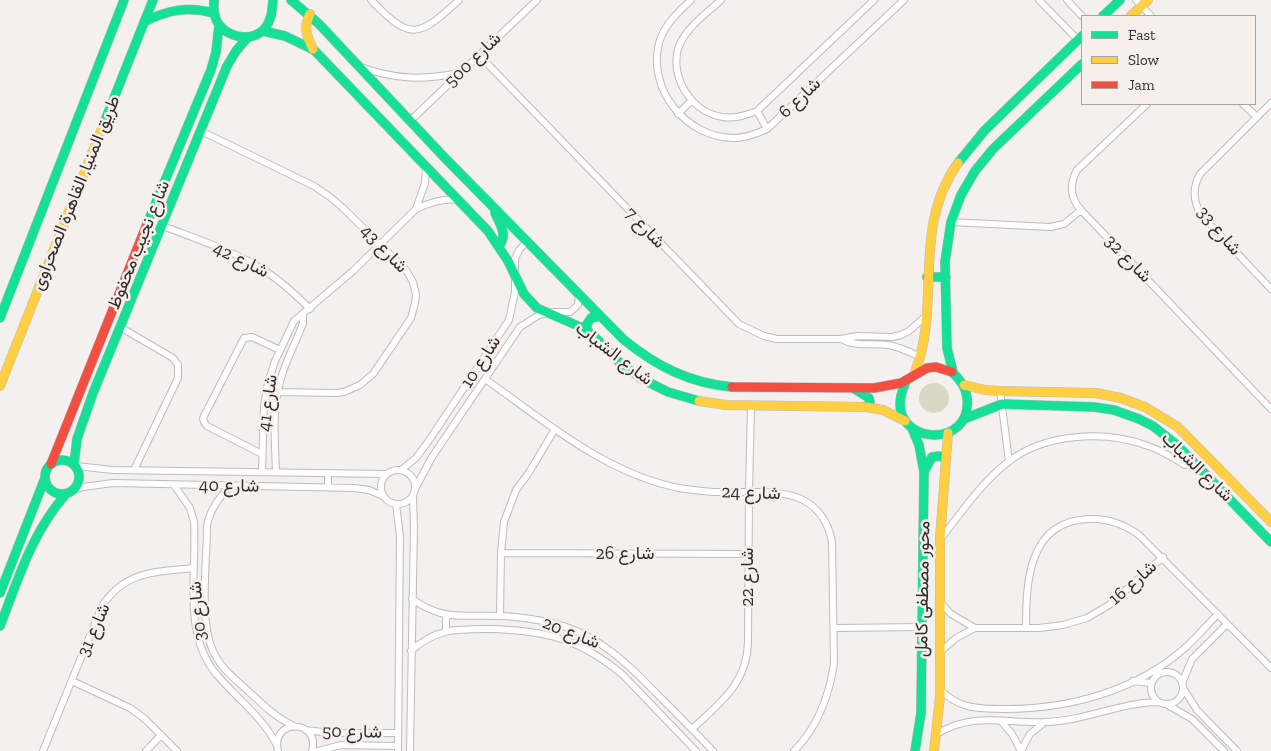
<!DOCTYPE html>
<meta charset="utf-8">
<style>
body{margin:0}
#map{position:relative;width:1271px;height:751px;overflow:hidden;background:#f4f0ef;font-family:"Zilla Slab",serif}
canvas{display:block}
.legend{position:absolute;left:1081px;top:15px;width:175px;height:90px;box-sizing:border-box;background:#f7efec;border:1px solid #a8a2a0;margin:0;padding:6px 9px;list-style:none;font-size:15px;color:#312e2d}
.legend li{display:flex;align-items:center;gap:10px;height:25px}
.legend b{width:25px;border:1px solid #a8a2a0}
</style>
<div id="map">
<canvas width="1271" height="751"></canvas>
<ul class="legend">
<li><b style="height:6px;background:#16e098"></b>Fast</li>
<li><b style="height:6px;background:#ffcf43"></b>Slow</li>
<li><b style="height:6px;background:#f24e42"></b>Jam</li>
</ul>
</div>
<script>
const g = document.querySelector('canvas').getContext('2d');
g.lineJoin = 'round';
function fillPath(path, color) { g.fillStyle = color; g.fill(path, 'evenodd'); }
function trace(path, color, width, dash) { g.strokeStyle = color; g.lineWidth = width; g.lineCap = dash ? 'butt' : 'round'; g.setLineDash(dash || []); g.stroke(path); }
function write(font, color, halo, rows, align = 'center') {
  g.font = font + ' "Zilla Slab",Vazirmatn,serif'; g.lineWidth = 5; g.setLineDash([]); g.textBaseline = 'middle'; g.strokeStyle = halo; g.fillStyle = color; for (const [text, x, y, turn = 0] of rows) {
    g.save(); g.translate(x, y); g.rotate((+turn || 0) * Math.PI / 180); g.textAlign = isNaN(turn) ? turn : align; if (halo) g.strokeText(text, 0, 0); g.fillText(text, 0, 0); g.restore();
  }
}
fillPath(new Path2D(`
 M919 398a15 15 0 1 1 30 0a15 15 0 1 1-30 0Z`), '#d8d8c4');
const street = new Path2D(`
 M 371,0 C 411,42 419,37 459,0
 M 691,0 C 678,12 664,25 659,43 C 647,90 687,138 734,138 C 746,138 756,134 767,129 L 904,0
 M 721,0 C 706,14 684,29 678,49 C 670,78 692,113 723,117 C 735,119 746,115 757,111 L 874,0
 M 1039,0 L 1078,40
 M 1067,0 L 1082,16
 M 1136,0 L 1151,16
 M 479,55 L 739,324 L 764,336 L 777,339 L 841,339 L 857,336 L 893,337 L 901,335 L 909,331 L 926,316
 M 361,67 C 396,80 423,80 459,73
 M 1271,103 L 1200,174 C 1192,188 1193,201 1201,215 L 1271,289
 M 1147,104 L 1077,170 C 1069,185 1070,198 1081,210 L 1271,409
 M 1243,104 L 1257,117
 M 757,111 L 767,129
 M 678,114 L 692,100
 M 410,121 L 537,0
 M 201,131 L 314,186 L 330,197 L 343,208 L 406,270 L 413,282 L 416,295 L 415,303 L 411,318 L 373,374 L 360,385 L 344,392 L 336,393 L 277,392
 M 416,209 C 429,203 443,198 458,200
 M 951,222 L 1050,227 L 1064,224 L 1081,210
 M 163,226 C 196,239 232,250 262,269 C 280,280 295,294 310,309
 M 120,327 L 173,358 L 178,365 L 178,378 L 134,470
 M 841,339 C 856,347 872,343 888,345 C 900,347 910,352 921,357
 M 485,379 C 545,421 604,473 679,488 C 690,490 701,491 713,492 C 738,493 781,488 803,500 C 819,508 829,524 832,542 L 834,664 C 829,696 818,727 794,751
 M 1000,391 L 1009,461
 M 262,454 L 207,426 L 204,422 L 203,418 L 244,338 L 252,337 L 280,350
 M 76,466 L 113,470 L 386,474
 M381 487a17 17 0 1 1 34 0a17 17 0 1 1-34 0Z
 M 401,470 L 416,458 L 430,439 L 509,320 L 515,292 L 515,259 L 519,250 L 527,242
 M 262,472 L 264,405 L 268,383 L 275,361 L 294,321 L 353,271 L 416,209 L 425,183 L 426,167
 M 276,472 C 275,442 272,410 280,382 C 285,361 296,343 303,323 L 303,314
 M 174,485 L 190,508 L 194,522 C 197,569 183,629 213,670 C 233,696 263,716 277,746
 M 230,486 C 219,498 210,509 207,526 C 207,562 198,625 215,655 C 222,669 235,679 246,689 C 261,703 275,717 294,726
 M 328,487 L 328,473
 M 416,487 L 432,457 L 520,327 L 539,315 L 554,312 L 570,312 L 578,305 L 579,295
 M 74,490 L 83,487 L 113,483 L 354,488 L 369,490 L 383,496
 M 396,504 L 400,536 L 398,751
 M 940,540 C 959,515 983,481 1008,462 C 1045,433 1105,430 1148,446 C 1161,450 1173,458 1185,465 L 1195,463
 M 501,553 L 748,554
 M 412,599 C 445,622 463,614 499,616 C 512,616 525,618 537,620 C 592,628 623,659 660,697 C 678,715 696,733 713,751
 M 939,601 L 951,614 L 975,628 L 1039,628 L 1063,625 L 1087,618 L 1109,605 L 1163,557
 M 500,616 L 501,553 L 504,522 L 516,490 L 528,474 L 555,429
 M 835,628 L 922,627
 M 1026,628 C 1026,582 1028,521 1089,519 C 1108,518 1124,524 1139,535 L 1271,668
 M 446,631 L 446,615
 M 411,651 C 436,628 457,629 489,629 C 545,630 580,639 623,675 L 696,751
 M 940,652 L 956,638 L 975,628
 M1151 688a16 16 0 1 1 32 0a16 16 0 1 1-32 0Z
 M 72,681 L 130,708 L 145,719 L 177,751
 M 1133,681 L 1151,683
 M 1182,683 L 1192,659 L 1227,624
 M 939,688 C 957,709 979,709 1005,709 C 1069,709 1137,691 1186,647 C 1197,637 1207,625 1218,614
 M 1183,688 L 1197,710 L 1237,751
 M 1166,704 L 1192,719 L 1224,751
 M 1001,721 L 1012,734 L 1021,751
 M 692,729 C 720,703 747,684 748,642 L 749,492 L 751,405
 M 306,730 L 331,733 L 397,733
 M 937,734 C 974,711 1006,724 1046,722 C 1085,721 1121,702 1159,702
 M 43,751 L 102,606 C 126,570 156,572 194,568
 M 146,751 L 161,735
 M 278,751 C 270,718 321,719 312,751
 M 318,751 L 341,745 L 398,746
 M 410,751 L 414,527 L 413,497
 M 1021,751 L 1030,734 L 1045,722`);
const fast = new Path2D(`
 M 214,0 C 214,5 213,11 215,16 C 220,37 253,45 266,27 C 272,18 272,10 273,0
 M 291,0 L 319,24 L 444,157 L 623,339 C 656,366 689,383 732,387
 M 1103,16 L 1120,0
 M 144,22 C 167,10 188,6 213,13
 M 263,31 L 285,36 L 314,50 L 488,231 L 508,261 L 524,294 L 537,308 L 585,329 L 594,336 L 618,361 L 642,379 L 668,392 L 699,401
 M 102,128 L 153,0
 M 958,163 L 985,130 L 1082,36
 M 495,213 C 500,224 508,235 499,246
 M 147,224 L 211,70 L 216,52 L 219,25
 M 927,277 L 946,277
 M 0,318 L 124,0
 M 587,330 L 587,324 L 591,318 L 600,316
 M 953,372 L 947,348 L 945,262 L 951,222 L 961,195 L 975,171 L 993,149 L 1082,64
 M 906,381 C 904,386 902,391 901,396 C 891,445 973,450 967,398 C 966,387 960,379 952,372
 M 853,388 L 869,398 L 870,403 L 866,407
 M 964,419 L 1002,404 L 1094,407 L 1114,410 L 1139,419 L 1153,426 L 1177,445 L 1271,542
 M 912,428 L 919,445 L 924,472 L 921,713 L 915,751
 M45 477a17 17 0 1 1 34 0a17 17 0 1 1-34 0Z
 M 74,464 L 77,439 L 93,393 L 227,66 L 236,51 L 247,38
 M 924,472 L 932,457 L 939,456 L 945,458
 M 0,593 L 45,478
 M 0,626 C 18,580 32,532 66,494`);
const slow = new Path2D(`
 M 310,14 C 303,27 307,37 313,49
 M 1131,16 L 1148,0
 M 915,372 C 942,303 911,229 958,163
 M 964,385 L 985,390 L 1000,391 L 1096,393 L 1121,398 L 1145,407 L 1178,427 L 1271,522
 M 0,386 L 102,128
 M 699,401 L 726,405 L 866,407 L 883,410 L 905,421
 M 934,751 L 940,697 L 940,539 L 948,433`);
const jam = new Path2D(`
 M 732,387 L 874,388 L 901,383 L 927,368 L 936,367 L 952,372
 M 51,464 L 147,224`);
trace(street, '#bfbbba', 8);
trace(fast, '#bfbbba', 10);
trace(slow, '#bfbbba', 10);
trace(jam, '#bfbbba', 10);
trace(street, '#fdfdfd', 6);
trace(fast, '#16e098', 9);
trace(slow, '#ffcf43', 9);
trace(jam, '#f24e42', 9);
write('18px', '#312e2d', '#f7efec', [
 ["شارع 500",473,60,-44],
 ["شارع 6",800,98,-43],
 ["طريق المنيا, القاهرة الصحراوى",76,193,-68],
 ["شارع 7",645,228,46],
 ["شارع 33",1219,231,50],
 ["شارع نجيب محفوظ",139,245,-68],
 ["شارع 43",384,249,46],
 ["شارع 32",1128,259,46],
 ["شارع 42",241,260,26],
 ["شارع الشباب",614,354,37],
 ["شارع 10",481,362,-57],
 ["شارع 41",268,403,-82],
 ["شارع الشباب",1197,467,44],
 ["شارع 40",229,486,1],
 ["شارع 24",751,493,2],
 ["شارع 26",625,554],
 ["شارع 22",748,577,-90],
 ["شارع 16",1133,583,-41],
 ["محور مصطفى كامل",923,589,-89],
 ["شارع 30",198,611,-95],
 ["شارع 31",94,630,-66],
 ["شارع 20",571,633,21],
 ["شارع 50",352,732,1]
]);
</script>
